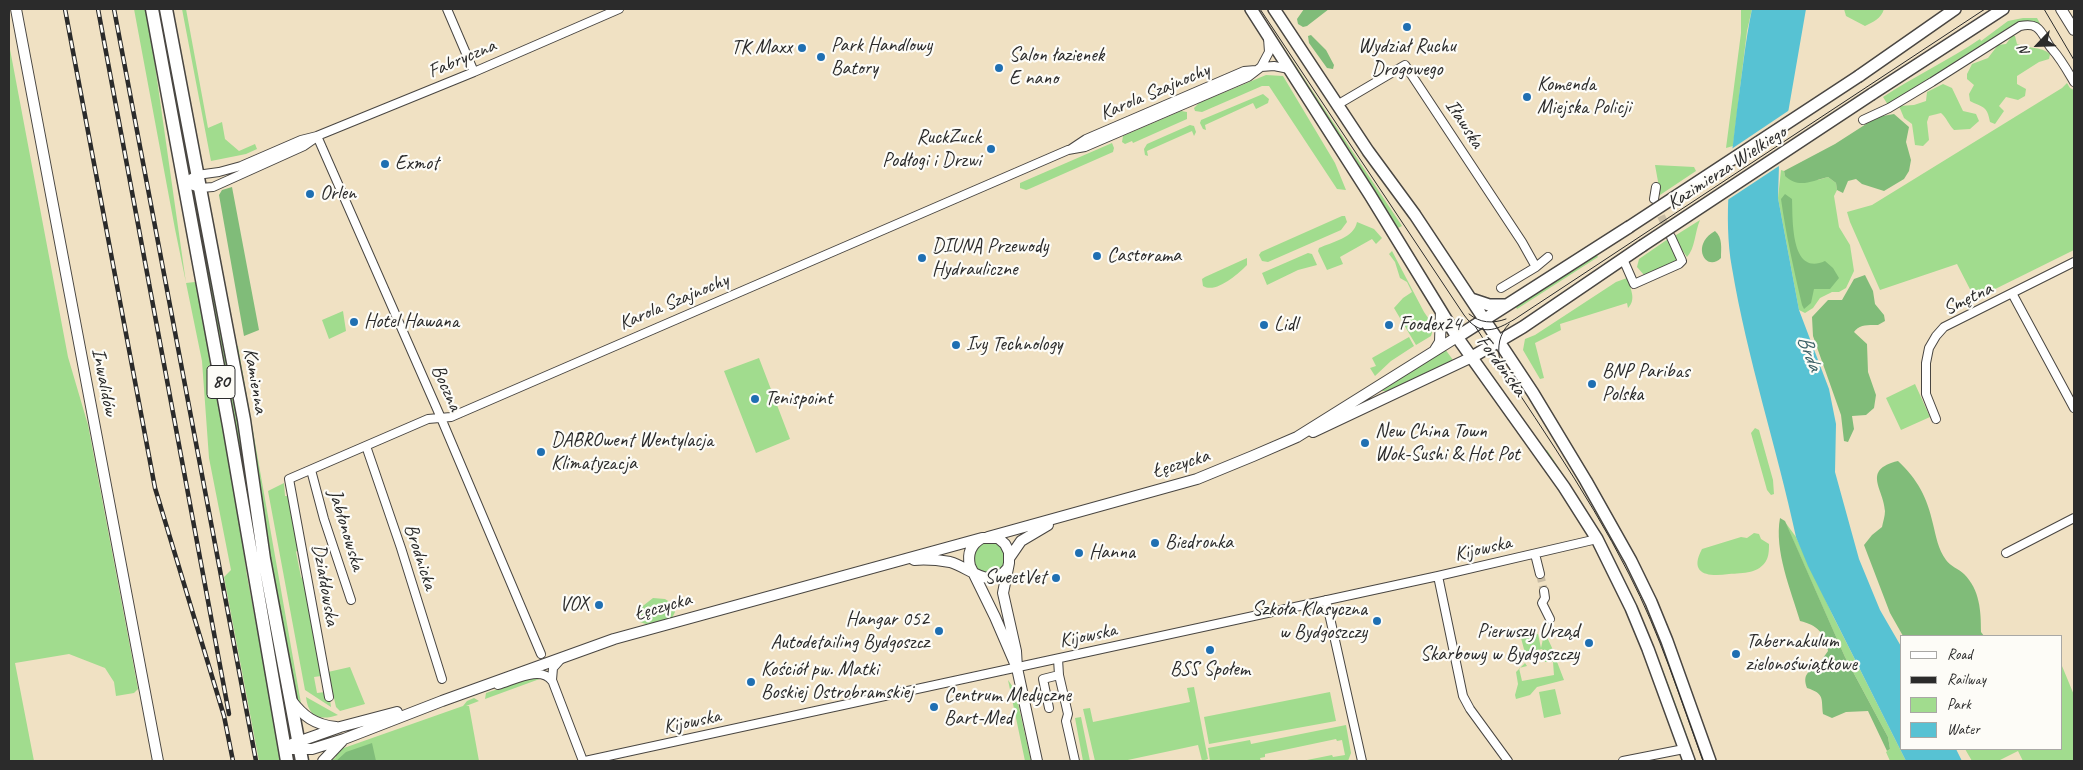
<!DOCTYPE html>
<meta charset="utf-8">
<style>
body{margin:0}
#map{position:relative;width:2083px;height:770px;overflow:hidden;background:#f0e1c3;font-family:Caveat,sans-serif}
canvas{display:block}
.frame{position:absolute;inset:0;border:10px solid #2b2b2b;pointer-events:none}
.legend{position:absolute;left:1900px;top:635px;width:162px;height:115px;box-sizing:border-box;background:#fdfcf7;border:1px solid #a9a8a5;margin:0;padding:6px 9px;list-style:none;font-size:15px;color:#2b2b2b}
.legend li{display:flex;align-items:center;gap:10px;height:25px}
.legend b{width:25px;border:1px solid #a9a8a5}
.north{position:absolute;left:2013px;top:20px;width:50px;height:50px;-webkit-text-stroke:4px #fdfcf7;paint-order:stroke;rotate:246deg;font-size:14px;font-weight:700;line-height:20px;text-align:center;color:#2b2b2b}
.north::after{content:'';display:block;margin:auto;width:18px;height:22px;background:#2b2b2b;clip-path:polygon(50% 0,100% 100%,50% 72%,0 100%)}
</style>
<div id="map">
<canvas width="2083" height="770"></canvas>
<div class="frame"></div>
<ul class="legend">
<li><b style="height:6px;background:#fff"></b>Road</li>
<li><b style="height:6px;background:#2b2b2b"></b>Railway</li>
<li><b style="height:14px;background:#a1dc8e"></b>Park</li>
<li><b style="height:14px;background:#57c2d3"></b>Water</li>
</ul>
<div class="north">N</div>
</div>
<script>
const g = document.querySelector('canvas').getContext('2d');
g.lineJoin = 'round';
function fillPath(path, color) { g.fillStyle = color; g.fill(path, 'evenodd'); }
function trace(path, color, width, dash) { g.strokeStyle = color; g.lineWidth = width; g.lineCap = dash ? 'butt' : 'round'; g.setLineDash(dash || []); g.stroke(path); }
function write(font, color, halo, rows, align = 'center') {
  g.font = font + ' Caveat,sans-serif'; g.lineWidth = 4.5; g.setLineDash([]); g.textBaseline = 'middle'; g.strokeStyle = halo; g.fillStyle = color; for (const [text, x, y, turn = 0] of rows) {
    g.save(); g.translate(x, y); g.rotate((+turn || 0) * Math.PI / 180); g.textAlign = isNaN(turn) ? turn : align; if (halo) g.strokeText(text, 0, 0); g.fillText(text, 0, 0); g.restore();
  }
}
fillPath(new Path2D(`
 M 134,9 L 147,9 L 186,283 L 195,282 L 201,297 L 229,445 L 247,576 L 282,761 L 259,761 L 224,577 L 231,570 L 209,458 L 202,361 L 175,229 Z
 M 182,9 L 186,9 L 208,128 L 222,122 L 225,139 L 239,151 L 255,144 L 257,149 L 246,154 L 211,161 Z
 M 1256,9 L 1258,9 L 1402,226 L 1398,228 L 1347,146 L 1328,124 Z
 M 1741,9 L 1752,9 L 1747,31 L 1733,146 L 1726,148 L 1741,33 Z
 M 1844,9 L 1884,9 C 1881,19 1873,22 1865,26 L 1846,16 Z
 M 2023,18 L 2037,18 L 2054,49 L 2031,22 L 1888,105 L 1883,97 C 1915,76 1949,60 1980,39 L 1981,41 L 2008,21 Z
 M 2012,36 L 2015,36 L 2017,44 C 2028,49 2041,46 2050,54 L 2049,59 L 2039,62 L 2017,76 L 2017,84 L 2026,89 L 2025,96 L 2018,100 L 2006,97 L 1999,106 L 2004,111 L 1995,124 L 1990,122 C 1987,105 1983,108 1970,101 L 1969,94 L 1974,85 L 1967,79 L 1967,74 L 1972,64 L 1988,58 L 1998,45 L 2006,44 Z
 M 9,44 L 68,357 L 88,425 L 138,689 L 134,693 L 116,696 L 114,682 L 105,668 L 69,654 L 15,663 L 34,761 L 9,761 Z
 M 1266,75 L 1283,76 L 1335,163 L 1346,190 L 1337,189 L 1269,86 L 1262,86 L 1202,112 L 1195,111 L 1194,108 L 1199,103 Z
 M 2067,83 L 2070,88 L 2074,90 L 2074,250 L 1975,299 L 1957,264 L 1880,290 L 1850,222 L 1847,212 L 1872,205 L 2062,88 Z
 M 1943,84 L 1952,88 L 1963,111 L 1976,114 L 1979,121 L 1970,129 L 1954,130 C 1948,124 1947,118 1941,113 L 1929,116 L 1927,122 L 1929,140 L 1923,146 L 1915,145 L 1912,124 L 1904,118 L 1899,106 L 1914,105 L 1926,101 L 1927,92 Z
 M 1263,94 L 1269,99 L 1268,103 L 1256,109 L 1253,103 L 1205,125 L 1206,130 L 1203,129 L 1200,123 L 1201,120 Z
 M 1181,111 L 1187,112 L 1187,119 L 1133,143 L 1132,141 L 1125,144 L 1122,142 L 1123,136 Z
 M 1190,125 L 1194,126 L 1196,132 L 1194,136 L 1192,131 L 1147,151 L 1148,156 L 1145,155 L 1144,149 L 1147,144 Z
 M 1112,143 L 1114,148 L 1113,152 L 1029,189 L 1026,190 L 1020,188 L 1020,183 Z
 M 1655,165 L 1694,167 L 1696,171 L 1657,197 L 1659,187 Z
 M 1781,170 L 1784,171 L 1785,176 L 1818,180 L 1828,177 L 1836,183 L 1837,190 L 1834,196 L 1839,227 L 1850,245 L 1854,271 L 1846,288 L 1839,292 L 1832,292 L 1820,298 L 1813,308 L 1805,313 L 1799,310 L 1778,198 Z
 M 200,210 L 242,436 L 291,738 L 193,211 Z
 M 1342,216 L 1345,216 L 1347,222 L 1341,230 L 1268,262 L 1262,261 L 1259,255 L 1261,252 Z
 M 1700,220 C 1695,231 1695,249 1687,257 L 1673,237 Z
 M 1357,222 L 1374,229 L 1382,238 L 1376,244 L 1372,239 L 1340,257 L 1343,264 L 1327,270 L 1318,251 L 1319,248 C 1332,242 1354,238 1357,222 Z
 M 1668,239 L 1678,260 L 1644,275 L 1637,267 L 1639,259 Z
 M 1392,251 L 1424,312 C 1429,319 1435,327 1431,336 L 1416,345 L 1394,308 L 1403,298 L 1412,292 L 1407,282 L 1400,278 L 1395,262 L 1389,254 Z
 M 1308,253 L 1312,254 L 1317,265 L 1298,270 L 1267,285 L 1262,273 Z
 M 1595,253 L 1598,257 L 1517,309 L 1516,307 Z
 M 1247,258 L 1247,265 C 1238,274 1216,294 1203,286 L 1202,279 L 1205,277 Z
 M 1627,278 C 1630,288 1637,299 1628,308 L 1627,303 L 1560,324 L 1561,330 L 1535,343 L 1544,378 L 1540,379 L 1523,350 L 1525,339 L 1535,335 L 1616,282 Z
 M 343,311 L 346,331 L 329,339 L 322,320 Z
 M 1409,337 L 1414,346 L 1391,361 L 1375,376 L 1370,368 L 1376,366 L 1372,358 Z
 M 235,346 L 238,346 L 302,709 L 293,697 Z
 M 1445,349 L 1453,360 L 1387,391 L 1381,391 Z
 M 759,358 L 790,439 L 756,453 L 724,371 Z
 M 1915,384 L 1930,417 L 1901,430 L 1886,398 Z
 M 1755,428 L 1759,430 L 1773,480 L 1774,494 L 1771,495 L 1767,490 L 1751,433 Z
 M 1547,450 C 1584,506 1618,564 1645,626 C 1664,670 1680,716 1696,761 L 1693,761 L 1647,634 L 1545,451 Z
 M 284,483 L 285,496 L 289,496 L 299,548 L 296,552 L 301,577 L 304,580 L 321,676 L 314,677 L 317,693 L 325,692 L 330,699 L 331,707 L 305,690 L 268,491 Z
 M 1785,522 L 1796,537 L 1834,618 L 1906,761 L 1890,761 L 1886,752 L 1890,749 L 1888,737 L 1845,657 Z
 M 1754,533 L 1759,534 L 1761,539 L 1769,544 C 1769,548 1769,555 1767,559 C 1760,574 1743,573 1729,574 C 1709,577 1688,575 1702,549 L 1741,537 L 1747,538 Z
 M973 558a16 16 0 1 1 32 0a16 16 0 1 1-32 0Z
 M 653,598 L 665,599 L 673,604 L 675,612 L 672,618 L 649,625 L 640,622 L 637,617 L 639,609 Z
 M 1538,634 L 1541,648 L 1543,639 L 1547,637 L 1553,650 L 1544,652 L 1542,649 L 1525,653 L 1521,638 Z
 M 1554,654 L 1564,680 L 1537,687 L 1530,695 L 1516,699 L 1515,695 L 1518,684 L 1516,672 L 1525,663 L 1527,666 L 1519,668 L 1522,681 L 1554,675 L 1553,662 L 1545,662 L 1544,657 L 1546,655 Z
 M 2062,666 L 2074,695 L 2074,761 L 2023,761 L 2018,751 L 1998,761 L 1972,761 L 1965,749 L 2062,749 Z
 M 350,667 L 365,704 L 340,711 L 336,707 L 328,672 Z
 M 537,676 L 545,677 L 485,699 L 486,693 Z
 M 1008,680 L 1015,690 L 1031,761 L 1025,761 Z
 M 1194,687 L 1208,759 L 1202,761 L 1198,745 L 1123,761 L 1095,761 L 1083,709 L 1090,708 L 1093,722 L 1190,702 L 1187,688 Z
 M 1555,689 L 1561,714 L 1544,718 L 1539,692 Z
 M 1330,692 L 1336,721 L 1209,744 L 1204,717 Z
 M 306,697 L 338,715 C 320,721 308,717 306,697 Z
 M 474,698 L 479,701 L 466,706 L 469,706 L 479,761 L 331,761 L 336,757 L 334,754 L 341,749 L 463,706 L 467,701 Z
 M 1081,717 L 1090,761 L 1083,761 L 1075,718 Z
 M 1346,725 L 1351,753 L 1348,761 L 1302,761 L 1332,755 L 1333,757 L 1345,755 L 1342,740 L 1337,741 L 1336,739 L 1265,754 L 1265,757 L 1260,758 L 1261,761 L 1210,761 L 1208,748 L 1250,740 L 1251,744 Z`), '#a1dc8e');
fillPath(new Path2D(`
 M 1304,9 L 1329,9 L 1307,26 L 1303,27 L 1298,24 L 1297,19 Z
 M 1311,35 L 1326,50 L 1334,65 L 1333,69 L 1327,68 L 1309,43 L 1308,36 Z
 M 1894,114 L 1909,127 L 1906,142 L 1911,160 L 1909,171 L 1904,179 L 1884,191 L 1862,184 L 1856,179 L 1848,181 L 1843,193 L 1837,190 L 1836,183 L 1828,177 C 1811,181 1799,189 1785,176 L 1784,171 L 1835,144 L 1877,117 Z
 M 232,187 L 259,330 L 244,336 L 219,195 L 222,190 Z
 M 1785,194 L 1792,199 C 1793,218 1790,277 1825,261 L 1833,268 L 1839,278 L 1830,289 L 1814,289 L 1811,303 L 1804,309 L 1802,305 C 1794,270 1786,235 1781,199 Z
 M 1715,231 C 1723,238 1721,248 1721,258 C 1706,273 1690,245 1715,231 Z
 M 1865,275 L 1873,291 L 1875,304 L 1884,315 L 1885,321 L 1878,325 C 1870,325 1859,324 1854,332 L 1867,344 L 1868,372 L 1876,395 L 1874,408 L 1866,415 L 1852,416 L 1854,429 L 1848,442 L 1844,441 L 1841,415 L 1813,336 L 1812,317 L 1828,300 L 1842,300 L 1854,279 Z
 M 1898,461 C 1918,480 1927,497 1933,524 C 1936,536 1938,549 1946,560 C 1950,566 1959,569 1964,574 C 1980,590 1981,611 1981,632 L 1984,636 L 1903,636 L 1890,613 L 1864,545 L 1872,535 L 1882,527 C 1883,522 1885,516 1885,511 C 1884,489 1861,470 1898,461 Z
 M 1780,518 L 1785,521 L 1845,657 L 1888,737 L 1890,749 L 1887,751 L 1868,711 L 1846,712 L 1832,718 L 1823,714 C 1821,698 1825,694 1807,688 C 1802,674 1809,672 1818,664 C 1822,660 1825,655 1828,651 C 1825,633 1817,625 1800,621 C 1791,590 1774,551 1780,518 Z
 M 372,743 L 376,761 L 336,761 L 346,752 Z`), '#80bc79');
fillPath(new Path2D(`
 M 1752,9 L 1806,9 L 1779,165 L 1778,198 L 1799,310 L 1829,389 L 1836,424 L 1835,472 L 1859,559 L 1880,610 L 1902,648 L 1902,749 L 1956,749 L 1962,761 L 1906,761 L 1808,566 L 1796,537 C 1777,448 1747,358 1732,268 C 1723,216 1731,162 1737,110 C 1742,76 1745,42 1752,9 Z`), '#57c2d3');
fillPath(new Path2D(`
 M 1791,109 L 1782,164 L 1726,201 L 1730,150 Z`), '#f0e1c3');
trace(new Path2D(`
 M 1656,205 L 1669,233
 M 1540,574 L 1544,591`), '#c9bda5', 8, [8, 4]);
const minor = new Path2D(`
 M 447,9 L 474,72
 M 1261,67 L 1269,52 L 1268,38
 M 1337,105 L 1405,65 L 1522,242 L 1536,267
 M 1863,120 L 1889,108 L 1932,82 L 2020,26 C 2025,25 2031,24 2036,27 C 2044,32 2046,43 2052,49 C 2061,59 2067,70 2074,82
 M 317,136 L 441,418 L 541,654
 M 1071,149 L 1086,139 L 1244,71 L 1256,70
 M 183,183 L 197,175 L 219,172 L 241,166 L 301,140 L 317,136 L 474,72 L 619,9
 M 183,183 L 200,188 L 213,187 L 304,146 L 314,139
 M 1654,199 L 1656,187
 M 1623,259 L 1634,284 L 1679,264 L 1682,261 L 1671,237
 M 1501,288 L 1536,267 L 1548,257
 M 2013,295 L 2074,408
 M 1936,419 L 1926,394 L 1926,363 L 1929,348 L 1936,336 L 1944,327 L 2074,262
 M 366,446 L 401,548 L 442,679
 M 311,470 L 324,519 L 351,600
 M 2006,553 L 2074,518
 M 1535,554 L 1540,574
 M 1438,576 L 1463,696 L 1470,709 L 1508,761
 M 1544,591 L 1545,598 L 1542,603 L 1550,619
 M 1326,600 L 1362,761
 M 1058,659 L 1059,675 L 1068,714 L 1066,721 L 1075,761
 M 560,660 L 553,668 L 552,680 L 583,761
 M 498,685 C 513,681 541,665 552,681
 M 329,697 L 289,479 L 428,419 L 451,417 L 1068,150 L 1085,147 L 1248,77 L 1261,67 L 1274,66 L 1289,69
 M 1049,708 L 1043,679 L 1059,675
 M 585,761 L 1438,576 L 1597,539
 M 1623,761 L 1684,749`);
const tertiary = new Path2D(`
 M 16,9 L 158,761
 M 2061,9 L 2074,30
 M 1435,350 L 1440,342 L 1441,311
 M 1313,432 L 1472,357
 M 988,537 L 1197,479 L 1253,456 L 1297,437 L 1457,337
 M 1010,557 L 1021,541 L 1048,525
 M 914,560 C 925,559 938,560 950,562 C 969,567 990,591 1007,569
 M 1017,668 L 995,617 L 970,566 C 967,553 971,544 982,538 L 998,538 L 1005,544 L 1009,552 L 1009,563 L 1003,593 L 1016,651 L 1017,668 L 1037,761
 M 291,700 C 303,716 315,725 336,727
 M 292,744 L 340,727 L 397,712
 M 285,749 L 312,749 L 344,739 L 442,701 L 614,639 L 982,538
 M 323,761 L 342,741`);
const secondary = new Path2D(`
 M 1251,9 L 1370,195 L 1457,337 L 1564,487 L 1597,539 L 1631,608 L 1648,649 L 1689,761
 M 1274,9 L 1368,151 L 1415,215 L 1533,393 L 1586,481 L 1631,561 L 1651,602 L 1667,641 L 1710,761
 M 1859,76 L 1955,9
 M 1872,94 L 2003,9
 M 1471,299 L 1489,305 L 1507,305
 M 1457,337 L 1629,227
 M 1472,357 L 1523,327 L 1642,246`);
const primary = new Path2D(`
 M 152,9 L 229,426 L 287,761
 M 166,9 L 244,420 L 264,559 L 302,761`);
trace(minor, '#494642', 10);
trace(tertiary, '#494642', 12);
trace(secondary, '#494642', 14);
trace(primary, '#494642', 15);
trace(minor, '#fff', 8);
trace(tertiary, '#fff', 10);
trace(secondary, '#fff', 11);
trace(primary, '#fff', 12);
trace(new Path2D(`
 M 1260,9 L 1464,315 C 1480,337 1495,331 1515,319 L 1985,9
 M 2044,9 L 2074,60
 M 1469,314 C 1480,323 1492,324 1506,319
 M 1475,326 C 1527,408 1585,487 1629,574 C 1660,634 1680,698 1703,761
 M 1500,361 C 1497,347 1499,334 1509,324`), '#2b2b2b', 1);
const rail = new Path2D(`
 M 65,9 L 155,488 L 224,716 L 233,761
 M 98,9 L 229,714
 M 114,9 L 256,761`);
trace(rail, '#2b2b2b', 4.5);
trace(rail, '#fdfcf7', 2.5, [8]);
const secondaryBridge = new Path2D(`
 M 1629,227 L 1859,76
 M 1642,246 L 1872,94`);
trace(secondaryBridge, '#494642', 14, []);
trace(secondaryBridge, '#fff', 11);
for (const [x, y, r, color] of [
 [1407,27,5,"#1f6fb2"],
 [802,48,5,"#1f6fb2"],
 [821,57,5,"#1f6fb2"],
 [999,68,5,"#1f6fb2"],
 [1527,97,5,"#1f6fb2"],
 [991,149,5,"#1f6fb2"],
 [385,164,5,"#1f6fb2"],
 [310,194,5,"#1f6fb2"],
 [1097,256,5,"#1f6fb2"],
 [922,258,5,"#1f6fb2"],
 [354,322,5,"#1f6fb2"],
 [1264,325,5,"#1f6fb2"],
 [1389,325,5,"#1f6fb2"],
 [956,345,5,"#1f6fb2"],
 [1592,384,5,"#1f6fb2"],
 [755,399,5,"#1f6fb2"],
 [1365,443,5,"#1f6fb2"],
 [541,452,5,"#1f6fb2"],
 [1155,543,5,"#1f6fb2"],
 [1079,553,5,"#1f6fb2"],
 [1056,578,5,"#1f6fb2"],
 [599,605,5,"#1f6fb2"],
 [1377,621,5,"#1f6fb2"],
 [939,631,5,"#1f6fb2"],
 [1589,643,5,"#1f6fb2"],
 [1210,650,5,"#1f6fb2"],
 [1736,654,5,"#1f6fb2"],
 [751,682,5,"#1f6fb2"],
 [934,707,5,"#1f6fb2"]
]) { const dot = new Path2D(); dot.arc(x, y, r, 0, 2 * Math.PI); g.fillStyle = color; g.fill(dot); trace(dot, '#fdfcf7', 2); }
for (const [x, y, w] of [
 [221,382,28]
]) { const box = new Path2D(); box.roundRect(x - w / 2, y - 16.5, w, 33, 4); g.fillStyle = '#fdfcf7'; g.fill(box); trace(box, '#2b2b2b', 1); }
write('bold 19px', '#2b2b2b', null, [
 ["80",221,382]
]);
write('20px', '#2b2b2b', '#fdfcf7', [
 ["Park Handlowy",831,46],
 ["Batory",831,69],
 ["Wydział Ruchu",1407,47,"center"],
 ["Drogowego",1407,70,"center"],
 ["TK Maxx",792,48,"right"],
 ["Salon łazienek",1009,56],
 ["E nano",1009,79],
 ["Komenda",1537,85],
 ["Miejska Policji",1537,108],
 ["RuckZuck",981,138,"right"],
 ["Podłogi i Drzwi",981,161,"right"],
 ["Exmot",395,164],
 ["Orlen",320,194],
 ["DIUNA Przewody",932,247],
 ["Hydrauliczne",932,270],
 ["Castorama",1107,256],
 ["Hotel Hawana",364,322],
 ["Lidl",1274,325],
 ["Foodex24",1399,325],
 ["Ivy Technology",966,345],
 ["BNP Paribas",1602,372],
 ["Polska",1602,395],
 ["Tenispoint",765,399],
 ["New China Town",1375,432],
 ["Wok-Sushi & Hot Pot",1375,455],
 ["DABROwent Wentylacja",551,441],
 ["Klimatyzacja",551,464],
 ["Biedronka",1165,543],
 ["Hanna",1089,553],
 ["SweetVet",1046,578,"right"],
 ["VOX",589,605,"right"],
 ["Szkoła Klasyczna",1367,610,"right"],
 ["w Bydgoszczy",1367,633,"right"],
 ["Hangar 052",929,620,"right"],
 ["Autodetailing Bydgoszcz",929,643,"right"],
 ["Pierwszy Urząd",1579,632,"right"],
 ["Skarbowy w Bydgoszczy",1579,655,"right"],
 ["Tabernakulum",1746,642],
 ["zielonoświątkowe",1746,665],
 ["Kościół pw. Matki",761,670],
 ["Boskiej Ostrobramskiej",761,693],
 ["BSS Społem",1210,670,"center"],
 ["Centrum Medyczne",944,696],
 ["Bart-Med",944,719]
], 'left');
write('20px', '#2b2b2b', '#fdfcf7', [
 ["Fabryczna",462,59,-23],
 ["Karola Szajnochy",1155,92,-23],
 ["Iławska",1464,124,57],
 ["Kazimierza Wielkiego",1727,168,-33],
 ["Smętna",1968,299,-26],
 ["Karola Szajnochy",674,302,-23],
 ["Fordońska",1501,366,54],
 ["Kamienna",255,381,80],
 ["Inwalidów",104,382,79],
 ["Boczna",446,388,66],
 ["Łęczycka",1181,464,-17],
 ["Jabłonowska",346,530,73],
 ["Kijowska",1483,549,-13],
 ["Brodnicka",420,557,72],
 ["Działdowska",325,585,80],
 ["Łęczycka",663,607,-16],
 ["Kijowska",1088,636,-12],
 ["Kijowska",692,722,-12]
]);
write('italic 21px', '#3a6066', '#fdfcf7', [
 ["Brda",1809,353,69]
]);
</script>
